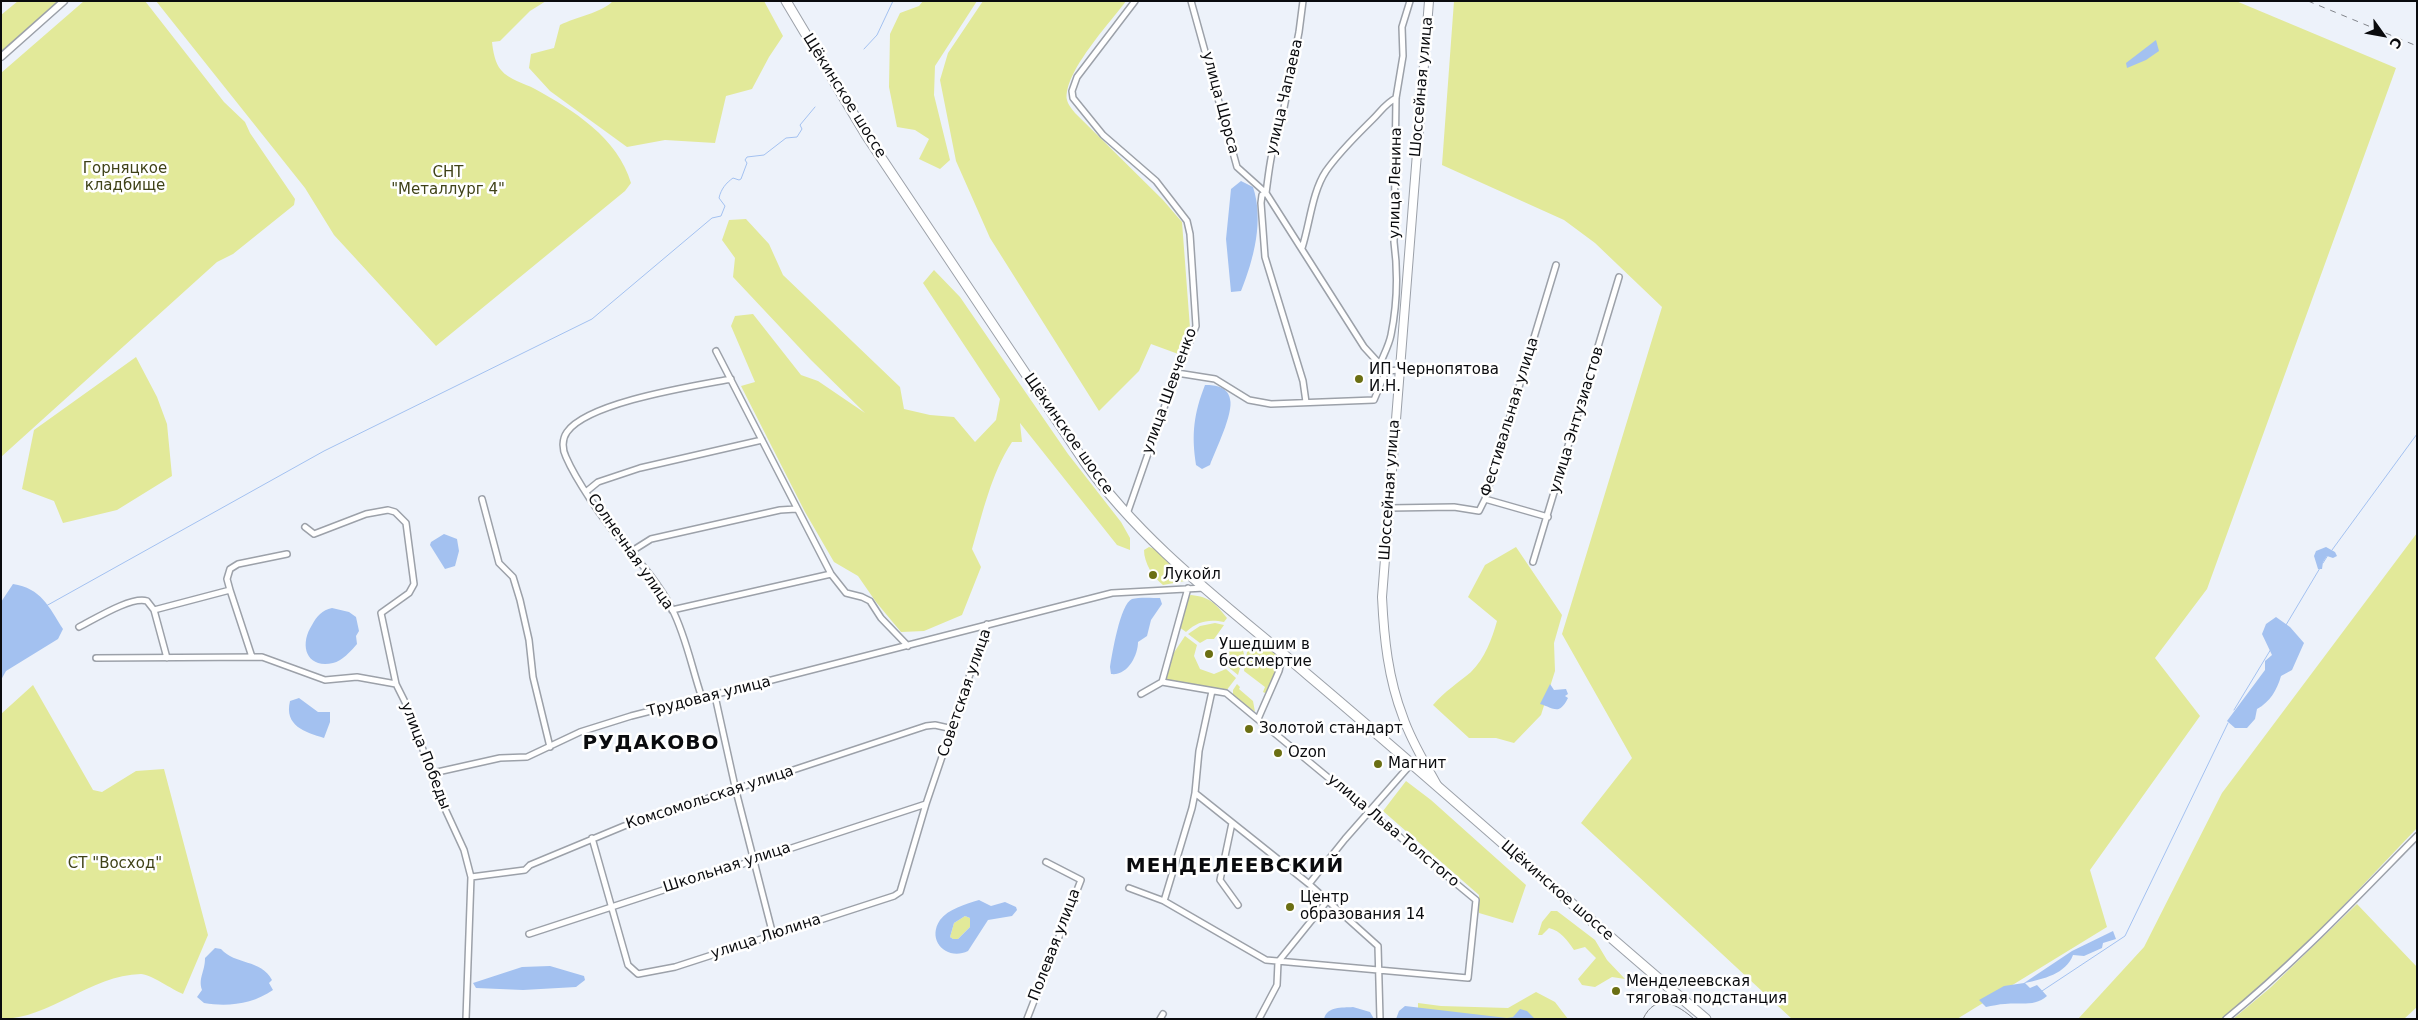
<!DOCTYPE html>
<meta charset="utf-8">
<style>
body{margin:0}
#map{position:relative;width:2418px;height:1020px;overflow:hidden;background:#edf2fa;font-family:"DejaVu Sans",sans-serif}
canvas{display:block}
.frame{position:absolute;inset:0;border:2px solid #0a0b0e;pointer-events:none}
.north{position:absolute;left:2358px;top:10px;width:50px;height:50px;-webkit-text-stroke:4px #fff;paint-order:stroke;rotate:122deg;font-size:14px;font-weight:700;line-height:20px;text-align:center;color:#0a0b0e}
.north::after{content:'';display:block;margin:auto;width:18px;height:22px;background:#0a0b0e;clip-path:polygon(50% 0,100% 100%,50% 72%,0 100%)}
</style>
<div id="map">
<canvas width="2418" height="1020"></canvas>
<div class="frame"></div>
<div class="north">С</div>
</div>
<script>
const g = document.querySelector('canvas').getContext('2d');
g.lineJoin = 'round';
function fillPath(path, color) { g.fillStyle = color; g.fill(path, 'evenodd'); }
function trace(path, color, width, dash) { g.strokeStyle = color; g.lineWidth = width; g.lineCap = dash ? 'butt' : 'round'; g.setLineDash(dash || []); g.stroke(path); }
function write(font, color, halo, rows, align = 'center') {
  g.font = font + ' "DejaVu Sans",sans-serif'; g.lineWidth = 5; g.setLineDash([]); g.textBaseline = 'middle'; g.strokeStyle = halo; g.fillStyle = color; for (const [text, x, y, turn = 0] of rows) {
    g.save(); g.translate(x, y); g.rotate((+turn || 0) * Math.PI / 180); g.textAlign = isNaN(turn) ? turn : align; if (halo) g.strokeText(text, 0, 0); g.fillText(text, 0, 0); g.restore();
  }
}
fillPath(new Path2D(`
 M 18,1 L 64,1 L 1,57 L 1,15 Z
 M 84,1 L 145,1 L 224,102 L 245,122 L 250,133 L 295,199 L 294,205 L 233,254 L 217,262 L 1,457 L 1,73 Z
 M 156,1 L 546,1 L 530,11 L 500,41 L 492,42 C 493,51 495,63 501,70 C 509,80 524,83 535,89 C 573,110 618,138 631,183 L 625,191 L 436,346 L 334,235 L 305,188 Z
 M 613,1 L 764,1 L 783,36 L 769,57 L 752,89 L 726,96 L 715,143 L 665,140 L 627,147 L 550,91 L 529,68 L 531,54 L 554,48 L 560,25 C 576,17 601,13 613,1 Z
 M 923,1 L 977,1 L 935,66 L 934,95 L 950,160 L 940,169 L 919,159 L 929,139 L 915,130 L 897,127 L 889,87 L 890,34 L 900,13 L 919,6 Z
 M 983,1 L 1126,1 C 1110,23 1063,73 1067,100 C 1068,105 1073,110 1075,113 L 1163,200 L 1182,222 L 1190,328 L 1181,355 L 1151,344 L 1139,371 L 1099,411 L 990,238 L 956,161 L 940,80 L 948,53 Z
 M 1454,1 L 2236,1 L 2396,68 L 2207,589 L 2155,658 L 2200,716 L 2090,870 L 2107,927 L 1957,1019 L 1792,1019 L 1581,823 L 1632,758 L 1562,634 L 1662,307 L 1595,243 L 1564,220 L 1442,165 Z
 M 746,219 L 769,244 L 783,275 L 900,387 L 904,409 L 930,415 L 954,417 L 975,442 L 996,420 L 1000,399 L 923,283 L 934,270 L 960,297 L 1068,454 L 1121,522 L 1130,538 L 1130,550 L 1117,545 L 1020,423 L 1022,442 L 1012,442 C 991,474 983,512 972,549 L 981,567 L 962,615 L 924,631 L 901,632 L 876,602 L 858,576 L 834,562 L 805,512 L 741,386 L 755,382 L 731,326 L 735,316 L 753,314 L 801,375 L 818,381 L 865,413 L 811,360 L 733,277 L 735,258 L 722,240 L 729,220 Z
 M 136,357 L 157,397 L 167,424 L 172,476 L 117,510 L 63,523 L 54,501 L 22,489 L 34,430 Z
 M 2417,533 L 2417,828 L 2307,944 L 2265,983 L 2222,1019 L 2078,1019 L 2144,947 L 2222,793 Z
 M 1149,547 L 1158,550 L 1186,575 L 1185,581 L 1163,585 C 1153,577 1144,563 1144,550 Z
 M 1516,547 L 1562,615 L 1554,643 L 1555,671 L 1541,715 L 1514,743 L 1496,738 L 1469,738 L 1433,705 C 1445,691 1458,683 1471,672 C 1485,658 1492,639 1497,621 L 1468,597 L 1485,565 Z
 M 1191,595 C 1210,597 1215,603 1227,618 L 1224,622 C 1209,619 1198,621 1186,632 L 1179,627 L 1188,596 Z
 M 1215,623 L 1224,625 L 1214,639 L 1207,639 L 1200,643 L 1188,634 L 1200,626 Z
 M 1185,636 L 1197,645 L 1194,656 L 1200,669 L 1214,674 L 1226,669 L 1236,678 L 1226,691 L 1164,681 L 1169,660 Z
 M 1239,638 L 1244,654 L 1238,675 L 1227,666 L 1230,661 L 1229,650 Z
 M 1256,641 C 1278,649 1282,658 1273,680 C 1271,685 1270,690 1265,693 L 1263,692 L 1265,687 L 1244,671 L 1247,652 Z
 M 1237,684 L 1240,687 L 1239,689 L 1253,701 L 1255,712 L 1233,695 L 1233,690 Z
 M 33,685 L 93,790 L 102,792 L 136,771 L 164,769 L 208,935 L 183,994 C 173,990 150,974 141,974 C 90,975 50,1019 1,1019 L 1,714 Z
 M 1406,781 L 1431,800 L 1526,885 L 1513,923 L 1479,913 L 1479,895 L 1383,811 Z
 M 2357,904 L 2417,967 L 2417,1007 L 2404,1019 L 2233,1019 L 2270,988 Z
 M 1551,911 L 1557,911 L 1595,940 L 1607,960 L 1625,979 L 1612,977 L 1595,987 L 1582,985 L 1578,979 L 1596,958 L 1585,947 L 1574,950 C 1567,940 1561,931 1549,928 L 1542,935 L 1538,935 L 1542,922 Z
 M 965,916 L 970,918 L 970,927 L 958,939 L 953,939 L 950,937 L 954,923 Z
 M 1536,992 L 1555,1002 L 1568,1019 L 1488,1019 L 1418,1010 L 1418,1003 L 1441,1006 L 1508,1008 Z`), '#e2e999');
fillPath(new Path2D(`
 M 2156,40 L 2159,51 L 2146,60 L 2127,68 L 2126,63 Z
 M 1241,181 L 1253,187 C 1264,220 1254,259 1241,291 L 1231,292 L 1226,239 L 1231,189 Z
 M 1205,385 C 1216,385 1228,387 1230,399 C 1234,413 1215,451 1210,465 L 1202,469 L 1196,465 C 1191,434 1194,413 1205,385 Z
 M 444,534 L 457,539 L 459,551 L 455,566 L 445,569 L 430,545 L 431,542 Z
 M 2326,547 L 2335,552 L 2337,556 L 2333,558 L 2327,556 L 2323,562 L 2322,569 L 2318,569 L 2314,556 L 2316,551 Z
 M 13,584 C 41,588 49,607 63,629 L 58,639 L 6,671 L 1,680 L 1,602 Z
 M 1160,598 L 1162,604 L 1151,620 L 1147,636 L 1138,642 C 1138,655 1128,676 1111,674 L 1110,667 C 1112,655 1120,604 1132,599 C 1139,597 1152,598 1160,598 Z
 M 332,608 L 349,612 L 356,617 L 359,631 L 356,636 L 357,644 C 351,651 342,661 333,663 C 306,669 299,645 312,625 C 317,616 322,610 332,608 Z
 M 2276,617 L 2290,627 L 2304,643 L 2292,670 L 2281,676 C 2277,690 2270,702 2257,709 L 2255,719 L 2247,728 L 2235,728 L 2227,721 L 2265,670 L 2265,661 L 2272,655 L 2262,634 L 2266,624 Z
 M 1550,684 L 1554,690 L 1566,689 L 1568,694 L 1565,696 L 1568,698 C 1559,716 1554,708 1540,704 Z
 M 299,698 L 318,712 L 330,712 L 330,722 L 324,738 C 305,732 284,726 290,701 Z
 M 979,900 L 991,906 L 1005,902 L 1016,907 L 1017,910 L 1012,916 L 988,920 L 968,951 C 947,961 926,941 940,920 C 948,909 966,904 979,900 ZM 965,916 L 970,918 L 970,927 L 958,939 L 953,939 L 950,937 L 954,923 Z
 M 2113,931 L 2116,939 L 2103,943 L 2102,948 L 2084,956 L 2073,955 C 2066,974 2043,979 2025,983 L 2030,988 L 2037,985 L 2047,996 C 2035,1007 2021,1002 2005,1004 C 1999,1004 1992,1006 1986,1007 L 1979,1000 L 2004,986 L 2024,983 L 2072,951 Z
 M 215,948 L 221,949 C 235,965 261,959 272,980 L 269,983 L 273,990 C 253,1004 228,1007 204,1003 L 197,997 L 202,990 C 198,978 205,972 205,958 Z
 M 550,966 L 584,976 L 585,980 L 576,987 L 523,990 L 476,988 L 473,983 L 522,967 Z
 M 1405,1006 L 1507,1018 L 1513,1017 L 1520,1009 L 1527,1011 L 1535,1019 L 1396,1019 L 1399,1011 Z
 M 1353,1007 L 1370,1012 L 1374,1019 L 1324,1019 C 1327,1006 1342,1008 1353,1007 Z`), '#a3c1f0');
trace(new Path2D(`
 M 864,49 L 877,35 L 893,1
 M 2332,550 L 2417,434
 M 2323,563 L 2328,555
 M 46,606 L 324,451 L 592,319 L 712,218 L 721,216 L 725,206 L 719,198 C 721,189 726,183 733,178 L 739,180 L 741,179 L 747,163 L 745,160 L 747,157 L 764,155 L 786,138 L 797,137 L 802,129 L 800,125 L 815,107
 M 2286,625 L 2320,568
 M 2234,710 L 2271,649
 M 2042,991 L 2125,936 L 2228,723`), '#a3c1f0', 1);
const minor = new Path2D(`
 M 1191,1 L 1237,167 L 1266,193 L 1364,347 L 1386,371 L 1400,370
 M 1266,193 L 1262,195 L 1261,203 L 1265,257 L 1303,381 L 1306,402
 M 1266,193 C 1269,171 1271,148 1280,128 L 1299,32 L 1303,1
 M 1302,248 C 1310,223 1312,192 1326,171 C 1340,151 1357,135 1373,119 C 1381,111 1386,103 1396,98
 M 716,351 L 831,574 L 846,593 L 862,597 L 870,601 L 881,618 L 908,646
 M 1380,364 C 1384,354 1389,345 1391,335 C 1397,305 1398,272 1394,242 L 1396,98 L 1403,56 L 1402,27 L 1410,1
 M 1177,373 L 1215,379 L 1249,400 L 1271,404 L 1374,400 L 1386,371
 M 587,491 L 598,482 L 640,468 L 762,440
 M 482,499 L 499,563 L 513,577 L 520,600 L 529,640 L 533,677 L 550,747
 M 1485,499 L 1548,517
 M 1389,508 L 1454,507 L 1479,511 L 1485,499 L 1556,265
 M 1127,514 L 1165,405 L 1196,326 L 1190,234 L 1187,221 L 1156,181 L 1103,135 L 1073,98 L 1072,91 L 1077,77 L 1135,1
 M 305,527 L 314,534 L 366,514 L 388,510 L 395,512 L 406,523 L 414,584 L 409,593 L 381,613 L 396,684 L 409,710 L 440,798 L 464,850 L 471,877 L 466,1019
 M 632,551 L 651,539 L 780,510 L 796,509
 M 1533,562 L 1619,277
 M 230,590 L 252,657
 M 154,610 L 230,590 L 227,579 L 230,569 L 238,564 L 287,554
 M 672,610 L 831,574
 M 79,627 C 95,619 131,596 147,601 L 154,610 L 167,658
 M 96,658 L 262,657 L 325,680 L 357,677 L 396,684
 M 1162,682 L 1188,588
 M 1212,691 L 1199,751 L 1195,793 L 1309,884 L 1378,946 L 1380,1019
 M 715,696 L 736,791 L 773,935
 M 702,698 C 692,669 686,636 672,609 C 659,583 638,560 620,539 C 603,520 576,480 566,457 C 562,449 562,439 567,432 C 588,402 694,386 731,379
 M 1258,719 L 1279,671 L 1283,654
 M 433,773 L 500,758 L 527,757 L 580,732 L 631,716 L 1112,593 L 1204,588
 M 1232,823 L 1220,880 L 1238,905
 M 592,838 L 628,965 L 638,974 L 675,967 L 894,896 L 900,892 L 926,804 L 987,624
 M 471,877 L 525,870 L 530,865 L 624,826 L 926,726 L 935,725 L 953,729
 M 1309,884 L 1345,839 L 1411,764
 M 1129,888 L 1164,901 L 1266,960 L 1468,978 L 1476,900 L 1226,693 L 1162,682 L 1141,694
 M 1164,901 L 1192,808 L 1195,793
 M 529,934 L 926,804
 M 1278,962 L 1328,900
 M 1027,1019 L 1081,880 L 1046,862
 M 1160,1019 L 1163,1014
 M 1259,1019 L 1277,985 L 1278,962
 M 2226,1019 C 2295,963 2355,899 2417,836`);
const tertiary = new Path2D(`
 M 1,57 L 64,1`);
const secondary = new Path2D(`
 M 1429,1 L 1382,597 C 1384,638 1388,678 1403,717 C 1411,741 1425,763 1437,785`);
const primary = new Path2D(`
 M 786,1 L 866,135 L 1084,461 C 1144,546 1230,608 1308,675 C 1442,788 1572,906 1706,1019`);
trace(minor, '#9ca1a9', 8);
trace(tertiary, '#9ca1a9', 9);
trace(secondary, '#9ca1a9', 10);
trace(primary, '#9ca1a9', 11);
trace(minor, '#fff', 5);
trace(tertiary, '#fff', 6);
trace(secondary, '#fff', 8);
trace(primary, '#fff', 9);
trace(new Path2D(`
 M 1643,1019 C 1656,991 1678,1005 1694,1019`), '#81848a', 1);
trace(new Path2D(`
 M 2308,1 L 2417,46`), '#81848a', 1, [6, 6]);
for (const [x, y, r, color] of [
 [1359,379,5,"#6b6f13"],
 [1153,575,5,"#6b6f13"],
 [1209,654,5,"#6b6f13"],
 [1249,729,5,"#6b6f13"],
 [1278,753,5,"#6b6f13"],
 [1378,764,5,"#6b6f13"],
 [1290,907,5,"#6b6f13"],
 [1616,991,5,"#6b6f13"]
]) { const dot = new Path2D(); dot.arc(x, y, r, 0, 2 * Math.PI); g.fillStyle = color; g.fill(dot); trace(dot, '#fff', 2); }
write('15px', '#0a0b0e', '#fff', [
 ["Шоссейная улица",1422,87,-85],
 ["Щёкинское шоссе",844,96,58],
 ["улица Чапаева",1285,97,-77],
 ["улица Щорса",1220,103,75],
 ["улица Ленина",1396,183,-89],
 ["улица Шевченко",1170,391,-70],
 ["Фестивальная улица",1510,417,-73],
 ["улица Энтузиастов",1577,420,-73],
 ["Щёкинское шоссе",1068,434,55],
 ["Шоссейная улица",1390,490,-86],
 ["Солнечная улица",630,552,55],
 ["Советская улица",965,693,-71],
 ["Трудовая улица",709,697,-14],
 ["улица Победы",425,756,69],
 ["Комсомольская улица",710,798,-18],
 ["улица Льва Толстого",1393,831,40],
 ["Школьная улица",727,868,-18],
 ["Щёкинское шоссе",1557,891,41],
 ["улица Люлина",766,937,-18],
 ["Полевая улица",1055,945,-69]
]);
write('15px', '#3f4218', '#fff', [
 ["Горняцкое",125,169],
 ["кладбище",125,186],
 ["СНТ",448,173],
 ["\"Металлург 4\"",448,190],
 ["СТ \"Восход\"",115,864]
]);
write('15px', '#0a0b0e', '#fff', [
 ["ИП Чернопятова",1369,370],
 ["И.Н.",1369,387],
 ["Лукойл",1163,575],
 ["Ушедшим в",1219,645],
 ["бессмертие",1219,662],
 ["Золотой стандарт",1259,729],
 ["Ozon",1288,753],
 ["Магнит",1388,764],
 ["Центр",1300,898],
 ["образования 14",1300,915],
 ["Менделеевская",1626,982],
 ["тяговая подстанция",1626,999]
], 'left');
g.letterSpacing = '1px';
write('bold 20px', '#0a0b0e', '#fff', [
 ["РУДАКОВО",651,744],
 ["МЕНДЕЛЕЕВСКИЙ",1235,867]
]);
g.letterSpacing = '0px';
</script>
